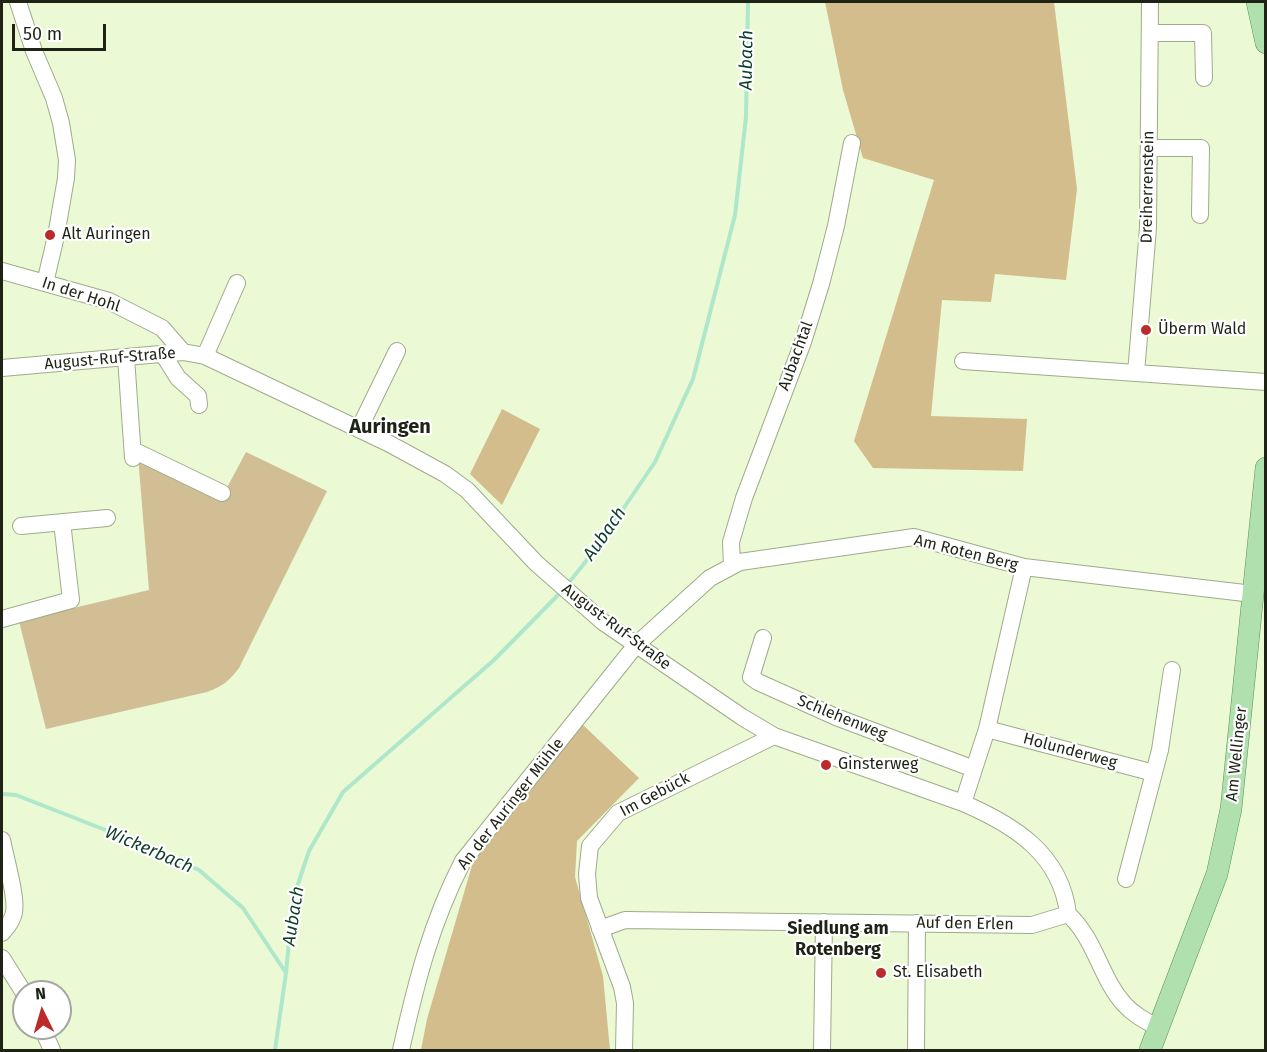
<!DOCTYPE html>
<meta charset="utf-8">
<style>
body{margin:0}
#map{position:relative;width:1267px;height:1052px;overflow:hidden;background:#ebf9d5;font-family:"Fira Sans",sans-serif}
canvas{display:block}
.frame{position:absolute;inset:0;border:3px solid #1e2316;pointer-events:none}
.north{position:absolute;left:12px;top:980px;width:60px;height:60px;box-sizing:border-box;background:#fff;border:2px solid #a5a7a2;border-radius:50%;rotate:355deg;font-size:16px;font-weight:700;line-height:24px;text-align:center;color:#1e2316}
.north::after{content:'';display:block;margin:auto;width:21px;height:27px;background:#ba2b29;clip-path:polygon(50% 0,100% 100%,50% 72%,0 100%)}
.scale{position:absolute;left:12px;top:24px;width:94px;height:27px;box-sizing:border-box;border:3px solid #1e2316;border-top:0;padding-left:8px;font-size:18px;line-height:21px;white-space:nowrap;color:#1e2316;-webkit-text-stroke:4px #fff;paint-order:stroke}
</style>
<div id="map">
<canvas width="1267" height="1052"></canvas>
<div class="frame"></div>
<div class="north">N</div>
<div class="scale">50 m</div>
</div>
<script>
const g = document.querySelector('canvas').getContext('2d');
g.lineJoin = 'round';
function fillPath(path, color) { g.fillStyle = color; g.fill(path, 'evenodd'); }
function trace(path, color, width, dash) { g.strokeStyle = color; g.lineWidth = width; g.lineCap = dash ? 'butt' : 'round'; g.setLineDash(dash || []); g.stroke(path); }
function write(font, color, halo, rows, align = 'center') {
  g.font = font + ' "Fira Sans",sans-serif'; g.lineWidth = 4.5; g.setLineDash([]); g.textBaseline = 'middle'; g.strokeStyle = halo; g.fillStyle = color; for (const [text, x, y, turn = 0] of rows) {
    g.save(); g.translate(x, y); g.rotate((+turn || 0) * Math.PI / 180); g.textAlign = isNaN(turn) ? turn : align; if (halo) g.strokeText(text, 0, 0); g.fillText(text, 0, 0); g.restore();
  }
}
fillPath(new Path2D(`
 M 246,452 L 327,491 L 239,668 C 230,680 222,687 207,692 L 46,729 L 19,621 L 149,590 L 138,456 L 222,497 Z`), '#d1be94');
fillPath(new Path2D(`
 M 825,2 L 1054,2 L 1077,189 L 1066,280 L 995,274 L 991,302 L 942,300 L 931,416 L 1027,419 L 1023,471 L 873,468 L 854,441 L 934,180 L 863,158 L 843,90 Z
 M 502,409 L 540,429 L 502,505 L 470,474 Z
 M 582,724 L 639,778 L 577,841 L 575,877 L 603,976 L 610,1050 L 421,1050 L 427,1019 L 473,862 Z`), '#d3bd8d');
trace(new Path2D(`
 M 567,585 L 598,546 L 655,462 L 693,379 L 735,215 L 746,117 L 748,2
 M 2,794 L 16,795 L 131,840 L 199,870 L 243,908 L 286,973 L 275,1050
 M 286,973 L 293,899 L 309,851 L 343,792 L 494,660 L 562,591`), '#afe7cb', 4);
const minor = new Path2D(`
 M 18,2 L 34,51 L 54,98 L 61,123 L 67,160 L 66,178 L 56,236 L 45,283
 M 1151,33 L 1203,33 L 1204,78
 M 1149,148 L 1201,148 L 1200,215
 M 2,271 L 109,301 L 162,328 L 183,352
 M 163,354 L 178,378 L 198,396 L 199,405
 M 205,356 L 237,283
 M 126,357 L 133,458
 M 963,361 L 1266,382
 M 2,368 L 183,352 L 205,356 L 388,443 L 445,474 L 467,490 L 536,563 L 603,622 L 742,717 L 774,736 L 963,803 C 1014,825 1061,854 1068,914 C 1096,940 1100,977 1124,1004 C 1134,1015 1146,1021 1159,1028
 M 1136,373 L 1148,228 L 1150,2
 M 359,429 L 397,351
 M 133,450 L 222,493
 M 21,526 L 107,518
 M 732,566 L 731,542 L 744,498 L 803,342 L 821,284 L 836,226 L 852,143
 M 2,619 L 71,600 L 62,522
 M 763,638 L 751,677 L 758,682 L 836,717 L 974,769
 M 987,729 L 1154,773
 M 963,803 L 987,729 L 1024,567
 M 2,840 C 5,856 17,897 14,912 C 13,920 7,927 2,933
 M 1126,879 L 1160,750 L 1172,670
 M 600,929 L 625,920 L 1032,925 L 1068,914
 M 2,958 L 24,993
 M 42,1028 L 52,1050
 M 401,1050 C 416,983 431,923 463,861 L 636,645 L 710,578 L 740,562 L 914,537 L 1024,567 L 1253,594
 M 624,1050 L 625,1003 L 622,987 L 589,898 L 587,874 L 590,846 L 618,813 L 774,736
 M 822,1050 L 824,922
 M 916,1050 L 917,923`);
const major = new Path2D(`
 M 1257,2 L 1266,43
 M 1150,1050 L 1217,874 L 1231,809 L 1266,468`);
trace(minor, '#9fab8a', 18);
trace(major, '#5a9056', 22);
trace(minor, '#fff', 16);
trace(major, '#afe0ae', 21);
for (const [x, y, r, color] of [
 [50,235,6,"#ba2b29"],
 [1146,330,6,"#ba2b29"],
 [826,765,6,"#ba2b29"],
 [881,973,6,"#ba2b29"]
]) { const dot = new Path2D(); dot.arc(x, y, r, 0, 2 * Math.PI); g.fillStyle = color; g.fill(dot); trace(dot, '#fff', 2); }
write('16px', '#1e2316', '#fff', [
 ["Dreiherrenstein",1148,187,-89],
 ["In der Hohl",81,295,18],
 ["Aubachtal",796,356,-70],
 ["August-Ruf-Straße",110,359,-5],
 ["Am Roten Berg",966,553,14],
 ["August-Ruf-Straße",616,627,37],
 ["Schlehenweg",842,718,22],
 ["Holunderweg",1070,751,15],
 ["Am Wellinger",1237,754,-84],
 ["Im Gebück",655,795,-28],
 ["An der Auringer Mühle",511,804,-52],
 ["Auf den Erlen",965,924,1]
]);
write('16px', '#1e2316', '#fff', [
 ["Alt Auringen",62,235],
 ["Überm Wald",1158,330],
 ["Ginsterweg",838,765],
 ["St. Elisabeth",893,973]
], 'left');
write('italic 18px', '#103d2b', '#fff', [
 ["Aubach",747,60,-89],
 ["Aubach",605,534,-55],
 ["Wickerbach",149,850,23],
 ["Aubach",294,916,-81]
]);
write('bold 18px', '#1e2316', '#fff', [
 ["Siedlung am",838,929],
 ["Rotenberg",838,950]
]);
write('bold 20px', '#1e2316', '#fff', [
 ["Auringen",390,427]
]);
</script>
